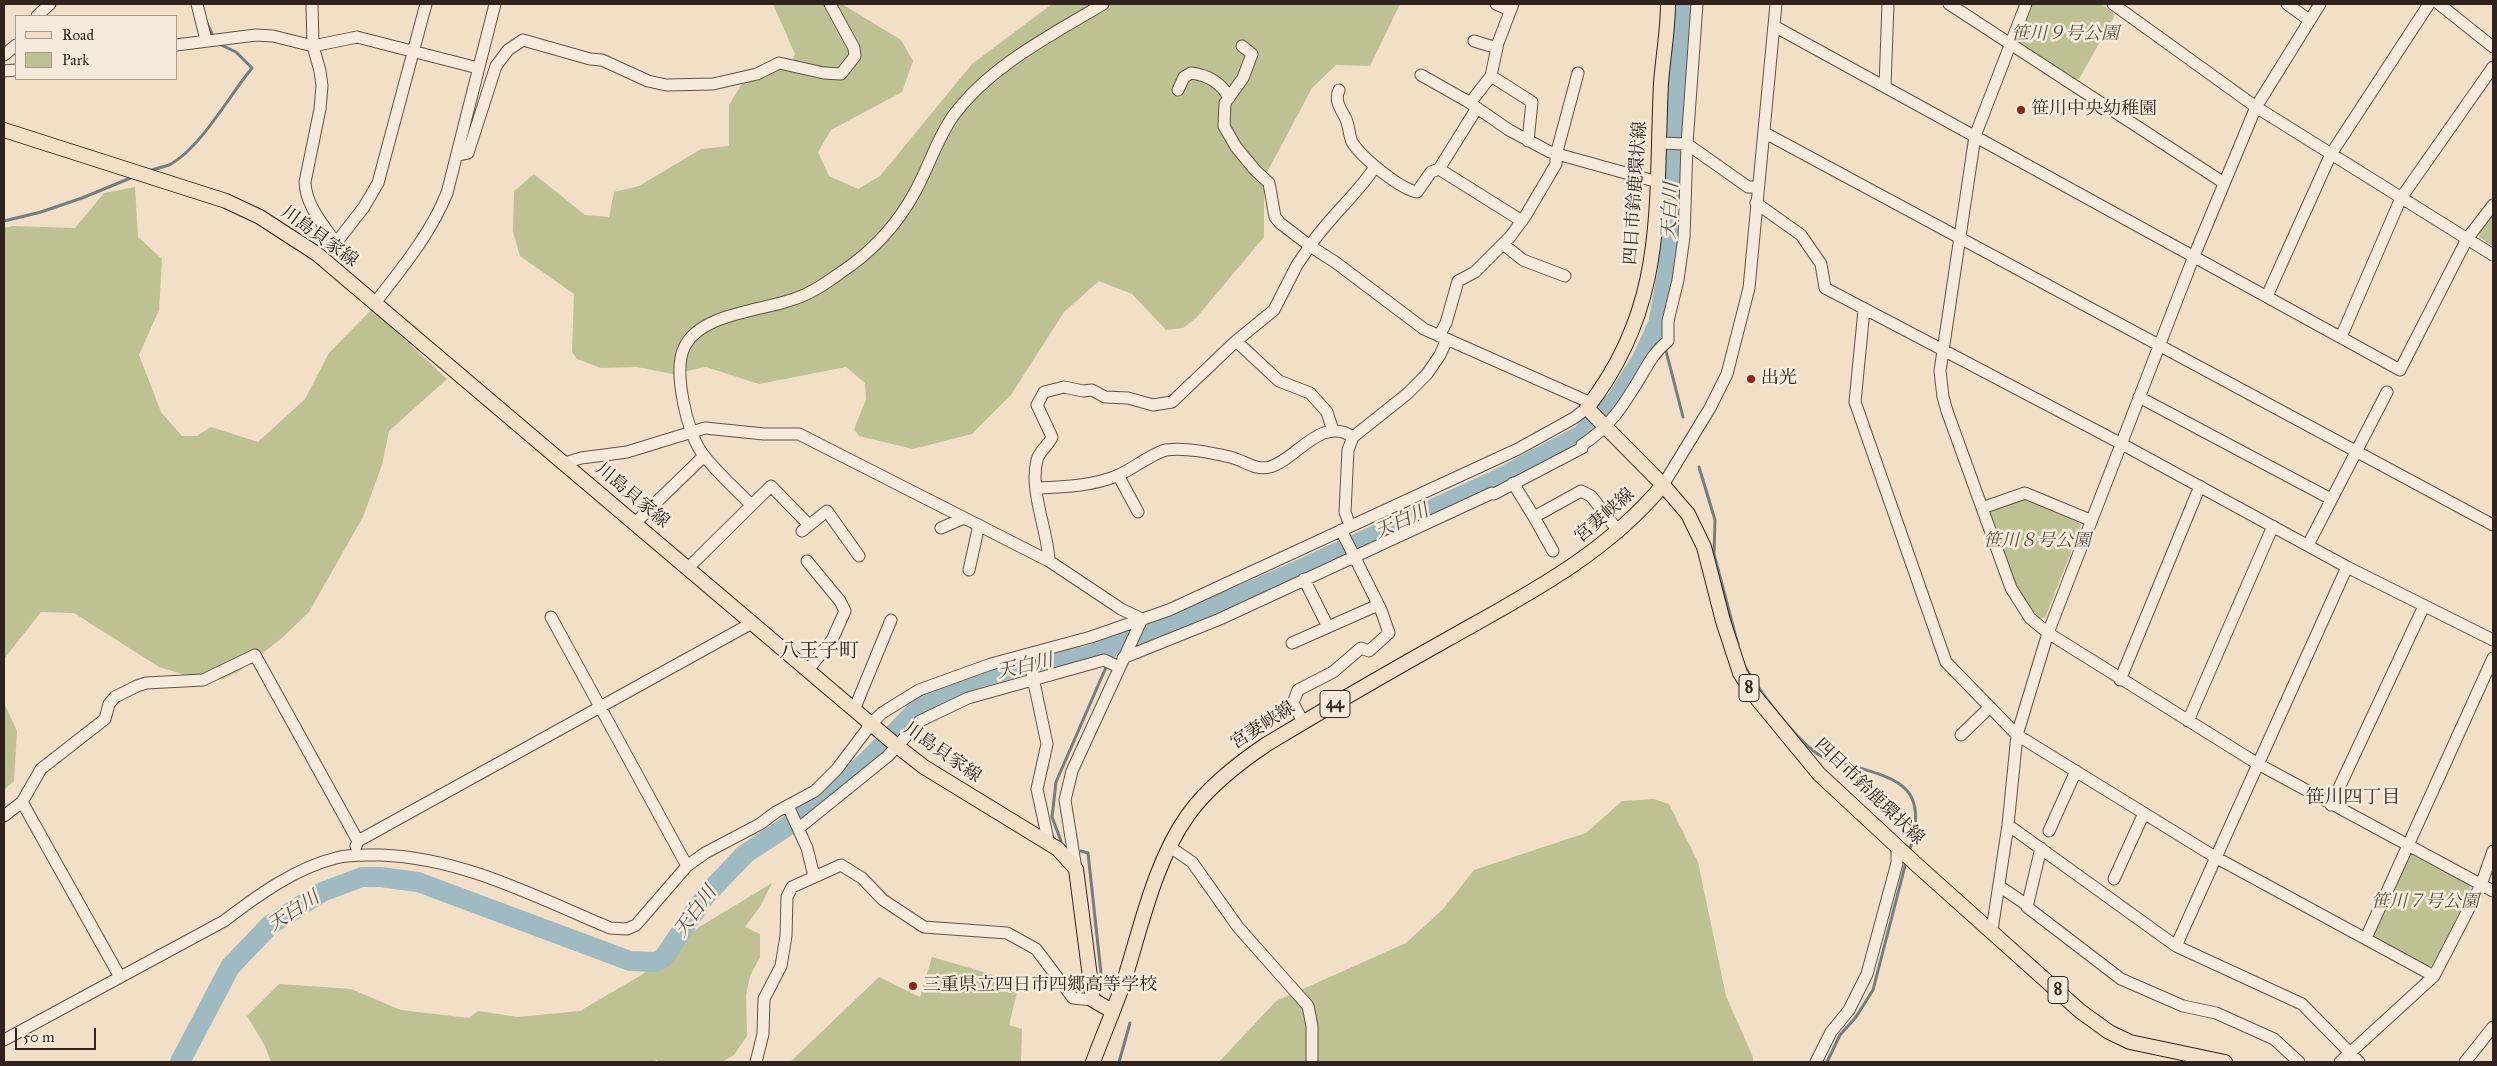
<!DOCTYPE html>
<meta charset="utf-8">
<style>
body{margin:0}
#map{position:relative;width:2497px;height:1066px;overflow:hidden;background:#f1e0c7;font-family:"IM FELL Great Primer",serif}
canvas{display:block}
.frame{position:absolute;inset:0;border:5px solid #30231d;pointer-events:none}
.legend{position:absolute;left:15px;top:15px;width:162px;height:65px;box-sizing:border-box;background:#f6ebdb;border:1px solid #a79b8f;margin:0;padding:6px 9px;list-style:none;font-size:15px;color:#30231d}
.legend li{display:flex;align-items:center;gap:10px;height:25px}
.legend b{width:25px;border:1px solid #a79b8f}
.scale{position:absolute;left:15px;top:1028px;width:81px;height:22px;box-sizing:border-box;border:2px solid #30231d;border-top:0;padding-left:6px;font-size:15px;line-height:18px;white-space:nowrap;color:#30231d;-webkit-text-stroke:4px #f6ebdb;paint-order:stroke}
</style>
<div id="map">
<canvas width="2497" height="1066"></canvas>
<div class="frame"></div>
<ul class="legend">
<li><b style="height:6px;background:#f1e0c7"></b>Road</li>
<li><b style="height:14px;background:#bdc193"></b>Park</li>
</ul>
<div class="scale">50 m</div>
</div>
<script>
const g = document.querySelector('canvas').getContext('2d');
g.lineJoin = 'round';
function fillPath(path, color) { g.fillStyle = color; g.fill(path, 'evenodd'); }
function trace(path, color, width, dash) { g.strokeStyle = color; g.lineWidth = width; g.lineCap = dash ? 'butt' : 'round'; g.setLineDash(dash || []); g.stroke(path); }
function write(font, color, halo, rows, align = 'center') {
  g.font = font + ' "IM FELL Great Primer","Noto Serif JP",serif'; g.lineWidth = 5; g.setLineDash([]); g.textBaseline = 'middle'; g.strokeStyle = halo; g.fillStyle = color; for (const [text, x, y, turn = 0] of rows) {
    g.save(); g.translate(x, y); g.rotate((+turn || 0) * Math.PI / 180); g.textAlign = isNaN(turn) ? turn : align; if (halo) g.strokeText(text, 0, 0); g.fillText(text, 0, 0); g.restore();
  }
}
fillPath(new Path2D(`
 M 773,4 L 842,4 L 901,40 L 913,61 L 902,92 L 831,130 L 818,152 L 829,176 L 858,189 L 880,176 L 972,64 L 1052,4 L 1400,4 L 1370,66 L 1336,65 L 1312,88 L 1264,178 L 1264,237 L 1196,318 L 1183,328 L 1166,330 L 1132,294 L 1099,281 L 1064,312 L 1011,395 L 972,434 L 913,449 L 859,436 L 854,429 L 866,400 L 865,383 L 846,367 L 759,384 L 706,367 L 672,374 L 637,367 L 601,368 L 577,359 L 572,352 L 574,294 L 520,256 L 513,232 L 514,191 L 534,174 L 585,215 L 609,217 L 614,192 L 639,186 L 701,149 L 729,146 L 729,105 L 743,82 L 792,62 L 795,54 Z
 M 2033,4 L 2101,4 L 2113,12 L 2114,17 L 2079,79 L 2075,80 L 2020,44 L 2019,39 Z
 M 135,187 L 138,237 L 162,259 L 159,310 L 139,355 L 161,412 L 182,436 L 197,436 L 211,427 L 258,442 L 305,399 L 329,353 L 372,309 L 447,379 L 389,431 L 382,465 L 363,517 L 309,612 L 282,638 L 238,672 L 223,679 L 206,681 L 159,667 L 74,613 L 41,612 L 4,659 L 4,228 L 13,226 L 75,228 L 104,193 Z
 M 2493,213 L 2493,246 L 2480,238 L 2478,232 Z
 M 2023,499 L 2078,522 L 2081,526 L 2045,618 L 2040,618 C 2012,591 2003,549 1990,513 L 1992,509 Z
 M 4,703 L 17,731 L 14,781 L 4,790 Z
 M 1654,799 L 1669,804 L 1698,862 L 1726,996 L 1753,1057 L 1753,1062 L 1219,1062 L 1276,1001 L 1406,943 L 1443,909 L 1474,870 L 1586,833 L 1622,801 Z
 M 2412,855 L 2469,885 L 2471,890 L 2432,965 L 2428,967 L 2375,938 L 2374,934 L 2408,856 Z
 M 772,883 L 760,907 L 745,927 L 760,934 L 760,957 L 750,976 L 746,995 L 747,1036 L 734,1055 L 722,1062 L 658,1062 L 657,1060 L 651,1062 L 271,1062 L 265,1046 L 247,1016 L 279,984 L 351,989 L 401,1010 L 469,1018 L 478,1011 L 518,1017 L 580,1011 L 643,974 L 696,929 Z
 M 932,957 L 1015,981 L 1018,988 L 1009,1025 L 1022,1029 L 1021,1062 L 790,1062 L 879,977 L 920,997 Z`), '#bdc193');
trace(new Path2D(`
 M 206,21 L 214,38
 M 148,171 C 155,169 164,167 171,164 C 201,147 229,96 252,68 L 236,52 L 219,44
 M 4,221 L 41,212 L 82,198 L 133,177
 M 1658,324 L 1663,341
 M 1665,347 L 1683,417
 M 1699,467 L 1715,520 L 1714,554 L 1738,645
 M 1109,659 L 1115,646
 M 1743,663 C 1756,687 1798,743 1821,756 C 1828,760 1838,762 1846,764 C 1902,780 1929,786 1909,853
 M 1061,841 L 1052,817 L 1056,782 L 1107,665
 M 1081,851 L 1088,853 L 1101,973
 M 1119,1062 L 1130,1023
 M 1827,1062 L 1840,1035 L 1856,1017 L 1873,990 L 1906,862`), '#737e7f', 3);
trace(new Path2D(`
 M 180,1062 L 230,967 L 270,925 L 322,892 L 362,877 L 380,877 L 418,882 L 630,961 L 656,962 L 664,957 L 706,895 L 745,854 L 818,806 L 864,764 L 919,708 L 971,680 L 1041,660 L 1084,657 L 1158,631 L 1288,575 L 1498,479 L 1581,435 L 1616,400 L 1642,359 L 1658,324 L 1668,269 L 1677,96 L 1685,4`), '#9fbac0', 20);
const minor = new Path2D(`
 M 197,4 L 206,40
 M 312,4 L 313,46 L 320,71 L 322,86 L 320,109 L 305,182 C 306,206 323,224 336,243 L 364,207 L 378,183 L 426,4
 M 1496,4 L 1510,10
 M 1949,4 L 2224,183
 M 2026,4 L 1975,136 L 1940,371 L 1943,397 L 1947,411 L 2011,588 L 2030,618 L 2048,633 L 2258,764 L 2493,891
 M 2113,4 L 2256,107 L 2493,255
 M 2287,4 L 2309,20
 M 2439,4 L 2493,47
 M 37,16 L 50,4
 M 1774,26 L 2400,370 L 2467,239 L 2493,205
 M 1474,41 L 1497,48
 M 176,45 L 256,35 L 273,36 L 313,46 L 357,37 L 478,68
 M 1242,46 L 1252,54 L 1243,78 L 1225,103 L 1224,126 L 1236,147 L 1255,170 L 1269,183 L 1275,217 L 1280,223 L 1310,246 C 1329,217 1356,196 1375,167
 M 4,55 L 16,45
 M 4,71 L 16,70
 M 1421,75 L 1467,101 L 1509,130 L 1550,152 L 1658,182
 M 1491,76 L 1532,102 L 1528,141
 M 1885,86 L 1888,4
 M 1178,90 L 1184,77 L 1191,73 C 1208,75 1221,82 1229,98
 M 1339,90 C 1334,101 1341,109 1346,119 C 1349,126 1349,135 1352,142 C 1361,157 1400,189 1417,192 L 1431,172 L 1439,169 L 1477,108
 M 1470,103 L 1491,76 L 1498,43 L 1513,4
 M 1765,133 L 2493,525
 M 1660,143 L 1687,144 L 1748,187 L 1758,187
 M 457,155 L 468,153 L 496,66 L 508,50 L 523,40 L 590,59 L 602,60 L 648,81 L 666,85 L 713,84 L 757,74 L 779,63 L 824,73 L 841,74 L 855,56 L 854,48 L 830,4
 M 1439,169 L 1522,221
 M 1756,203 L 1801,235 L 1821,264 L 1825,288 L 2120,443 L 2347,567 L 2493,640
 M 1503,244 L 1523,260 L 1565,276
 M 2267,296 L 2331,154 L 2429,4
 M 375,303 C 402,268 430,235 447,193 L 495,4
 M 1864,310 L 1855,402 L 1946,662 L 2017,735 L 2215,857 L 2434,976
 M 1439,336 L 1446,323 L 1458,281 L 1475,272 L 1510,237 L 1526,215 L 1556,164 L 1556,155 L 1578,73
 M 2341,337 L 2401,198 L 2493,67
 M 1236,341 L 1279,381 L 1310,393 L 1327,412 L 1333,431
 M 2139,397 L 2331,499
 M 565,463 L 581,458 L 627,452 L 705,428 L 764,434 L 799,434 L 1049,561 L 1121,609 L 1142,619
 M 1118,475 L 1138,512
 M 1513,483 L 1534,517 L 1581,491 L 1591,496 L 1619,532
 M 1663,485 L 1710,408 L 1727,374 L 1749,288 L 1776,4
 M 1037,488 C 1065,487 1093,486 1119,475 C 1132,469 1155,452 1166,450 C 1185,447 1212,453 1230,457 C 1244,460 1254,471 1270,467 C 1297,459 1321,415 1353,437
 M 751,505 C 735,488 716,472 702,453 C 687,433 673,371 684,348 C 699,314 759,311 791,300 C 809,295 825,284 840,273 C 872,252 898,224 916,190 C 929,166 937,139 953,116 C 991,65 1050,36 1103,4
 M 1982,508 L 2025,493 L 2090,520
 M 1534,517 L 1553,551
 M 635,523 L 704,456
 M 1350,526 L 1345,512 L 1348,450 L 1353,437 L 1407,394 L 1427,374 L 1440,355 L 1447,339
 M 941,528 L 964,518
 M 802,531 L 827,511 L 859,556
 M 2308,545 L 2387,392
 M 807,561 L 840,601 L 845,611 L 832,640 L 808,670
 M 1049,561 C 1048,531 1029,491 1037,460 C 1039,451 1048,446 1052,437 L 1037,405 L 1044,392 L 1064,387 L 1083,391 L 1092,390 L 1105,397 L 1128,398 L 1153,405 L 1172,402 L 1236,341 L 1274,310 L 1297,265 L 1310,246 L 1335,262 L 1424,329 L 1591,403
 M 688,568 L 771,486 L 809,525
 M 969,570 L 979,525
 M 1304,579 L 1328,627
 M 551,617 L 687,866
 M 1292,643 L 1378,605
 M 1028,654 L 1047,744 L 1037,789 L 1049,844
 M 1123,658 L 1220,619 L 1492,493 L 1494,494 L 1582,448 L 1582,445 C 1610,427 1623,406 1640,378 C 1648,364 1655,351 1668,341 L 1668,321 L 1678,280 L 1684,237 L 1687,144 L 1697,4
 M 2120,680 L 2200,486
 M 854,710 L 891,620
 M 2188,721 L 2273,526
 M 1303,722 L 1293,703 L 1298,690 L 1333,672 L 1361,648 L 1369,651 L 1389,633 L 1381,610 L 1341,530
 M 1961,735 L 1990,707
 M 22,802 L 120,977
 M 2331,805 L 2424,606
 M 788,806 L 807,848 L 814,876
 M 4,816 L 22,802 L 41,769 L 105,719 L 109,704 L 115,697 L 137,686 L 146,683 L 203,680 L 255,655 L 358,841
 M 2008,825 L 2176,946 L 2302,1004 L 2359,1062
 M 799,828 L 888,756 L 920,721 L 968,698 L 1104,660 L 1119,667
 M 2049,831 L 2076,771
 M 356,846 L 358,841 L 752,623
 M 1170,847 L 1192,862 L 1238,927 L 1308,1006 L 1312,1026 L 1312,1062
 M 2041,848 L 2027,907 L 2121,979 L 2183,1006 L 2216,1013 L 2274,1039 L 2299,1062
 M 1076,869 L 1065,800 L 1072,771 L 1142,619
 M 2114,879 L 2144,813
 M 1999,886 L 2027,905
 M 1992,930 L 2008,825 L 2017,735 L 2048,633 L 2194,256 L 2256,107 L 2320,4
 M 2366,938 L 2493,658
 M 2176,946 L 2347,567
 M 4,1040 L 224,921 C 257,896 295,868 336,858 C 350,854 365,855 381,855 C 463,858 536,897 610,928 L 627,929 L 636,925 L 687,866 L 705,853 L 760,824 L 776,812 L 815,791 L 837,769 L 871,724 L 882,713 L 919,690 L 991,664 L 1091,637 L 1169,610 L 1518,449 L 1574,418 L 1587,408
 M 756,1062 L 763,1034 L 764,999 L 781,966 L 786,936 L 787,897 L 792,887 L 841,865 L 862,878 L 883,900 L 924,927 L 1007,933 L 1036,949 L 1073,998 L 1093,1000
 M 1816,1062 L 1831,1032 L 1849,1010 L 1867,974 L 1897,863 L 1897,846
 M 2340,1062 L 2434,976 L 2481,885 L 2493,851
 M 2465,1062 L 2493,1027`);
const major = new Path2D(`
 M 1668,4 C 1668,30 1663,57 1661,83 C 1655,206 1668,304 1587,408 L 1663,485 L 1688,514 L 1704,547 L 1723,621 L 1740,673 L 1754,695 L 1819,774 L 1918,866 L 2080,1011 L 2109,1032 L 2130,1042 L 2225,1062
 M 4,130 L 226,201 L 260,217 L 317,254 L 897,746 L 924,767 L 1058,849 L 1076,869 L 1093,1000 L 1112,1011
 M 1093,1062 C 1103,1035 1115,1008 1124,981 C 1141,927 1155,861 1188,815 C 1209,786 1237,764 1267,744 C 1327,708 1387,673 1448,639 C 1526,595 1605,555 1663,485`);
trace(minor, '#605248', 13);
trace(major, '#30231d', 16);
trace(minor, '#f6ebdb', 11);
trace(major, '#f1e0c7', 14);
for (const [x, y, r, color] of [
 [2021,110,5,"#8f2418"],
 [1751,379,5,"#8f2418"],
 [913,986,5,"#8f2418"]
]) { const dot = new Path2D(); dot.arc(x, y, r, 0, 2 * Math.PI); g.fillStyle = color; g.fill(dot); trace(dot, '#f6ebdb', 2); }
for (const [x, y, w] of [
 [1749,688,20],
 [1335,704,30],
 [2058,990,20]
]) { const box = new Path2D(); box.roundRect(x - w / 2, y - 13.5, w, 27, 4); g.fillStyle = '#f6ebdb'; g.fill(box); trace(box, '#30231d', 1); }
write('bold 16px', '#30231d', null, [
 ["8",1749,688],
 ["44",1335,704],
 ["8",2058,990]
]);
write('italic 18px', '#5a5240', '#f6ebdb', [
 ["笹川９号公園",2065,35],
 ["笹川８号公園",2037,542],
 ["笹川７号公園",2425,903]
]);
write('18px', '#30231d', '#f6ebdb', [
 ["笹川中央幼稚園",2031,110],
 ["出光",1761,379],
 ["三重県立四日市四郷高等学校",923,986]
], 'left');
write('18px', '#30231d', '#f6ebdb', [
 ["四日市鈴鹿環状線",1636,193,-86],
 ["川島貝家線",319,237,36],
 ["川島貝家線",632,496,40],
 ["宮妻峡線",1605,516,-41],
 ["宮妻峡線",1263,726,-33],
 ["川島貝家線",942,753,35],
 ["四日市鈴鹿環状線",1869,792,44]
]);
write('italic 19px', '#51504e', '#f6ebdb', [
 ["天白川",1671,211,-87],
 ["天白川",1402,522,-24],
 ["天白川",1025,667,-13],
 ["天白川",294,912,-33],
 ["天白川",696,912,-54]
]);
write('19px', '#30231d', '#f6ebdb', [
 ["笹川四丁目",2353,798]
]);
write('20px', '#30231d', '#f6ebdb', [
 ["八王子町",819,652]
]);
</script>
